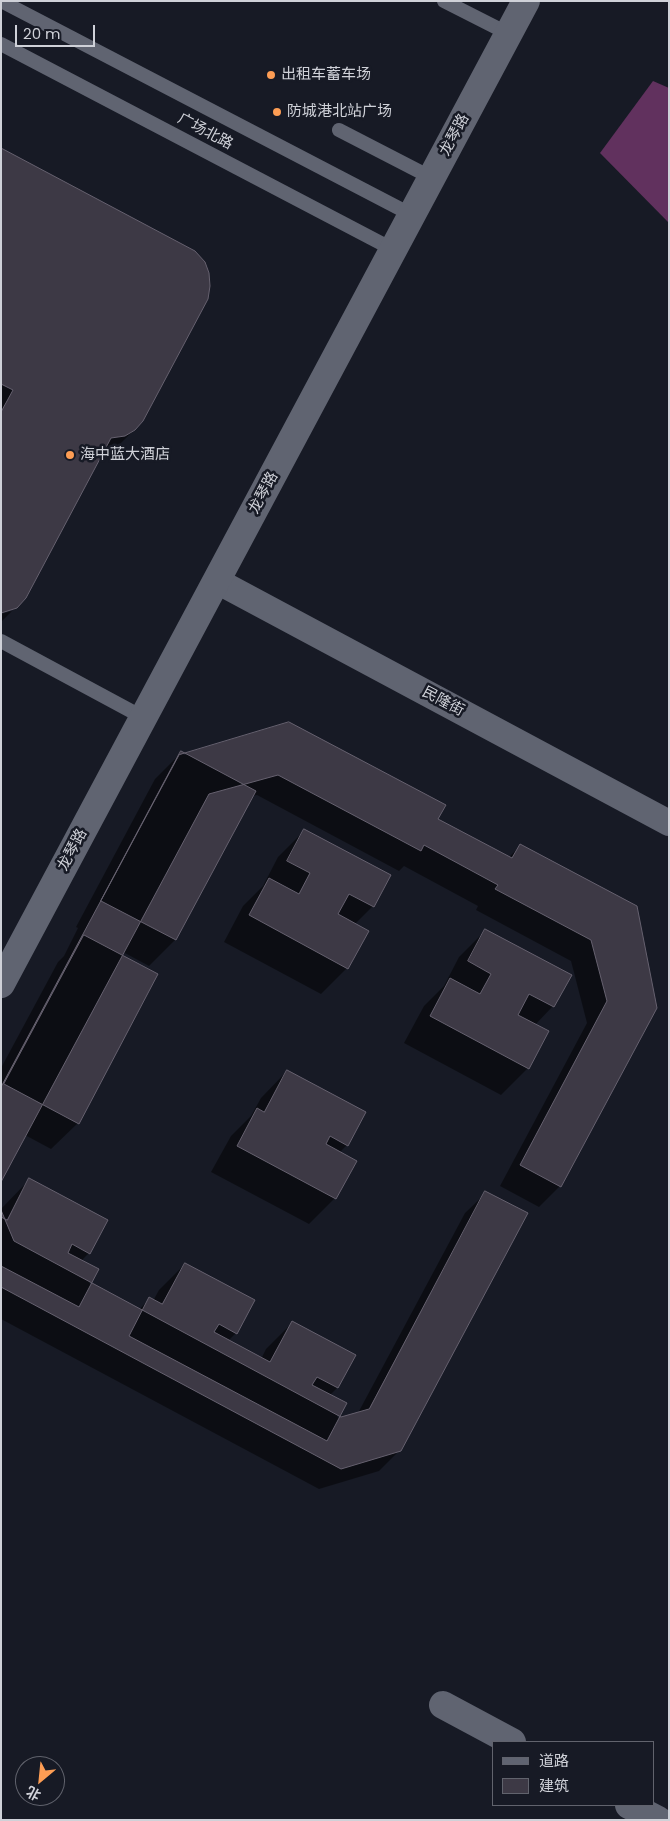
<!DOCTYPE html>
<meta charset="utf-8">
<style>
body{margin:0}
#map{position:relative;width:670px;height:1821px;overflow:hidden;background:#171a25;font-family:Poppins,"Noto Sans SC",sans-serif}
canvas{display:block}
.frame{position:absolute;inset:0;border:2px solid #cfd1d8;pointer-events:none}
.legend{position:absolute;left:492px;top:1741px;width:162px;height:65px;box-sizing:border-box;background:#171a25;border:1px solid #61636d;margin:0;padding:6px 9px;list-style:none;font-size:15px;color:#cfd1d8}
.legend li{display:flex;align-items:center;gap:10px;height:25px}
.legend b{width:25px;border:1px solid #61636d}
.north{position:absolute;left:15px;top:1756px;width:50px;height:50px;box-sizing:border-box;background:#171a25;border:1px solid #61636d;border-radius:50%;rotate:208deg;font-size:14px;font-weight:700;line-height:20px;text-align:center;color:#cfd1d8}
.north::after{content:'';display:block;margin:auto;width:18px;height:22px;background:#fd9d54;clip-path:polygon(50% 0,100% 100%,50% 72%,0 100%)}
.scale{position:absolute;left:15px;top:25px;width:80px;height:22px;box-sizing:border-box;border:2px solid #cfd1d8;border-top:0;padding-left:6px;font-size:15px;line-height:18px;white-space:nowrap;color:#cfd1d8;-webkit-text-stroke:4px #171a25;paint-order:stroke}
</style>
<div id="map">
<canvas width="670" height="1821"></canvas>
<div class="frame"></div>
<ul class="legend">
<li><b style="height:6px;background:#606471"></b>道路</li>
<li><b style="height:14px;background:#3d3945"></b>建筑</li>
</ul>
<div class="north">北</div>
<div class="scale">20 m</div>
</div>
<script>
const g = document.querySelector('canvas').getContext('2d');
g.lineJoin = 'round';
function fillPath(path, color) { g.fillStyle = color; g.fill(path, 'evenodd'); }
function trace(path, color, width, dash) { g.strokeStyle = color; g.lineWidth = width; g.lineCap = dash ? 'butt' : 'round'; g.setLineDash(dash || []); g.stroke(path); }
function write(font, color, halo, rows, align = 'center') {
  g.font = font + ' Poppins,"Noto Sans SC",sans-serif'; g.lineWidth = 5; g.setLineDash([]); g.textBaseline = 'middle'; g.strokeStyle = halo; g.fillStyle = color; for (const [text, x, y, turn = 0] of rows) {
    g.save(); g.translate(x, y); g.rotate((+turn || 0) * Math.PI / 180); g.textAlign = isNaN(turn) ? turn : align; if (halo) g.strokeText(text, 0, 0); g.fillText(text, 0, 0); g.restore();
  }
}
fillPath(new Path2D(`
 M 653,81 L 669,88 L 669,223 L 600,153 Z`), '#61315e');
fillPath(new Path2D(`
 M 1,149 L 134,430 L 117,447 L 108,452 L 102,452 L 25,597 L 13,610 L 13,608 L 1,611 Z
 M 12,611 L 1,622 L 1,614 Z
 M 289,724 L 437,819 L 508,858 L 520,846 L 636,907 L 560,1186 L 539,1207 L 500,1186 L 587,1023 L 571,961 L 476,910 L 478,906 L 404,866 L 399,871 L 257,795 L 252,796 L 175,940 L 149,966 L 123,952 L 78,1123 L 51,1149 L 25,1135 L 1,1180 L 1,1068 L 58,962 L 64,956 L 78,928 L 76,927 L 155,779 L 181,753 L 185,755 Z
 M 305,830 L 389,875 L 373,906 L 354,925 L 347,968 L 321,994 L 224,942 L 243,906 L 263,886 L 278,857 Z
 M 485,931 L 553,1006 L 535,1025 L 547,1032 L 528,1068 L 501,1095 L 404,1043 L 424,1006 L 444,986 L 459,957 Z
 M 287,1071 L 347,1145 L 339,1153 L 335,1198 L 309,1224 L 211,1172 L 231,1136 L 251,1116 L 261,1098 Z
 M 29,1180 L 89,1253 L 81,1261 L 90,1284 L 139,1310 L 149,1299 L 153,1301 L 159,1290 L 185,1264 L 236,1333 L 228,1341 L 261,1359 L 266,1349 L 292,1323 L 354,1356 L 337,1388 L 330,1395 L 338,1418 L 358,1413 L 465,1213 L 486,1193 L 400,1450 L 379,1471 L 319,1489 L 1,1319 L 1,1209 Z`), '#0007');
const building = new Path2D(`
 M 1,148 L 195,251 L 205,262 L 209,273 L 210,286 L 208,299 L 143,421 L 135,430 L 125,436 L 111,438 L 26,598 L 17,608 L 1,613 L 1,412 L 13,390 L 1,384 Z
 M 289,722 L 446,805 L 438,819 L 512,858 L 520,844 L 637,906 L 657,1008 L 561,1187 L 520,1165 L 607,1001 L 591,940 L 495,889 L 498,885 L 424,845 L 421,851 L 278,775 L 209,794 L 1,1182 L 1,1087 L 179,755 Z
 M 181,751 L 256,791 L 176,940 L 101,901 Z
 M 304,829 L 391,875 L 374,907 L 349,894 L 338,914 L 369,931 L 348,969 L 249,915 L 269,878 L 299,894 L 310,873 L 287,861 Z
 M 485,929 L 572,975 L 554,1007 L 529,994 L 518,1015 L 549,1031 L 529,1069 L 430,1016 L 450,978 L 480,994 L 491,974 L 468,961 Z
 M 84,935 L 158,974 L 79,1124 L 4,1084 Z
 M 287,1070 L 366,1112 L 348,1146 L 330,1136 L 326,1144 L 357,1161 L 336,1199 L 237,1146 L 257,1108 L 264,1112 Z
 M 29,1178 L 108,1220 L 90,1254 L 72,1244 L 68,1253 L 99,1269 L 79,1307 L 1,1266 L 1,1217 L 7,1220 Z
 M 485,1191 L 528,1213 L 401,1451 L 341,1469 L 1,1287 L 1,1210 L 14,1241 L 341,1417 L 369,1409 Z
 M 185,1263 L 255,1300 L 237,1334 L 219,1324 L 214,1332 L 270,1362 L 292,1321 L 356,1355 L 338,1388 L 317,1377 L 312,1385 L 347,1403 L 327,1441 L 129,1336 L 149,1297 L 162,1304 Z`);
fillPath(building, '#3d3945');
trace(building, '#66616f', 1);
trace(new Path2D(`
 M 1,1 L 412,215
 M 444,1 L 509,34
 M 1,44 L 394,250
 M 339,130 L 432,178
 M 1,641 L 144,718`), '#606471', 14);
trace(new Path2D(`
 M 217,581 L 669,823`), '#606471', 26);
trace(new Path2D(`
 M 1,984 L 526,1
 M 443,1705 L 512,1742
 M 629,1805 L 658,1820`), '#606471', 28);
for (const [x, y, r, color] of [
 [271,75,5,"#fd9d54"],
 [277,112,5,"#fd9d54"],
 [70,455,5,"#fd9d54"]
]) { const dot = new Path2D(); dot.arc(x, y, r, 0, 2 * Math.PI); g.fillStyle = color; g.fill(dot); trace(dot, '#171a25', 2); }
write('15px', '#cfd1d8', '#171a25', [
 ["出租车蓄车场",281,75],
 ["防城港北站广场",287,112],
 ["海中蓝大酒店",80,455]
], 'left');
write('15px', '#cfd1d8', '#171a25', [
 ["广场北路",205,132,28],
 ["龙琴路",455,135,-62],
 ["龙琴路",264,493,-62],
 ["民隆街",443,702,28],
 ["龙琴路",73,850,-62]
]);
</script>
